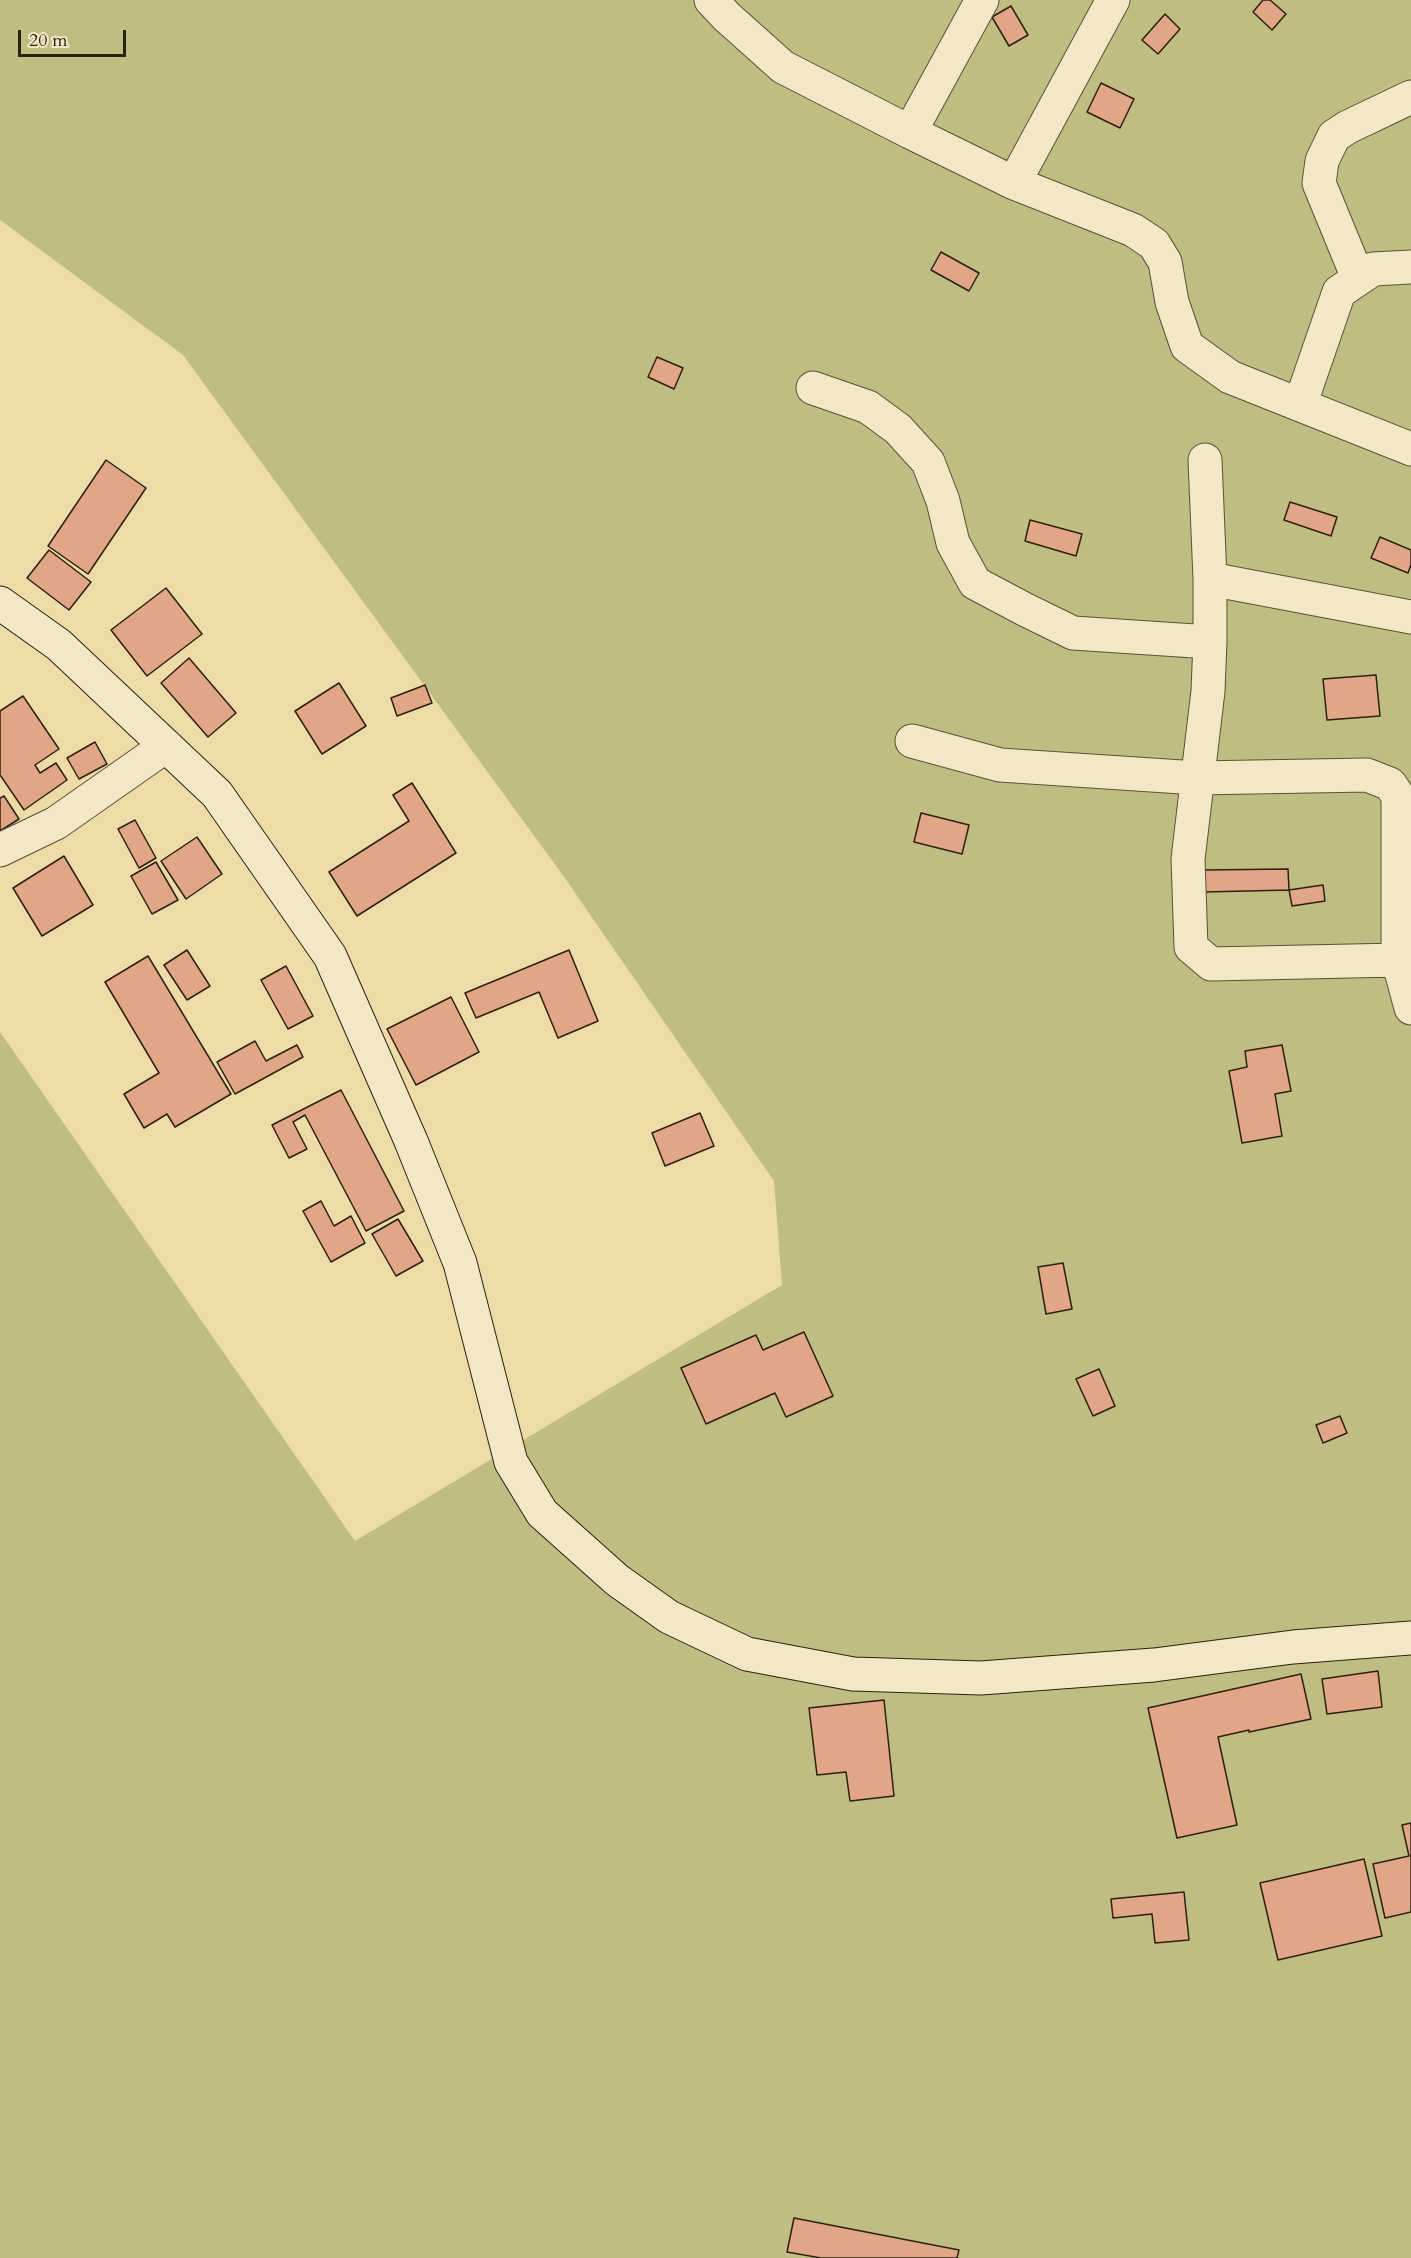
<!DOCTYPE html>
<style>
body{margin:0}
#map{position:relative;width:1411px;height:2258px;overflow:hidden;background:#eddba8;font-family:Cardo,serif}
canvas{display:block}
.scale{position:absolute;left:18px;top:30px;width:108px;height:27px;box-sizing:border-box;border:3px solid #2c2011;border-top:0;padding-left:8px;font-size:18px;line-height:21px;white-space:nowrap;color:#2c2011;-webkit-text-stroke:4px #f3e8c6;paint-order:stroke}
</style>
<div id="map">
<canvas width="1411" height="2258"></canvas>
<div class="scale">20 m</div>
</div>
<script>
const g = document.querySelector('canvas').getContext('2d');
g.lineJoin = 'round';
function fillPath(path, color) { g.fillStyle = color; g.fill(path, 'evenodd'); }
function trace(path, color, width, dash) { g.strokeStyle = color; g.lineWidth = width; g.lineCap = dash ? 'butt' : 'round'; g.setLineDash(dash || []); g.stroke(path); }
fillPath(new Path2D(`
 M 0,0 L 1411,0 L 1411,2258 L 0,2258 L 0,1032 L 355,1541 L 782,1285 L 774,1181 L 562,874 L 183,355 L 0,220 Z`), '#c0bd82');
const building = new Path2D(`
 M 1263,0 L 1270,0 L 1286,14 L 1272,30 L 1253,12 Z
 M 1011,6 L 1028,35 L 1009,46 L 992,17 Z
 M 1165,14 L 1180,29 L 1158,54 L 1142,40 Z
 M 1101,83 L 1134,99 L 1120,128 L 1087,112 Z
 M 941,252 L 979,273 L 969,291 L 931,270 Z
 M 657,357 L 683,368 L 674,389 L 648,377 Z
 M 106,460 L 146,488 L 88,574 L 48,546 Z
 M 1290,502 L 1337,517 L 1331,536 L 1284,520 Z
 M 1030,520 L 1082,534 L 1076,556 L 1025,541 Z
 M 1380,537 L 1411,550 L 1411,565 L 1408,573 L 1371,558 Z
 M 49,550 L 91,582 L 69,610 L 27,578 Z
 M 166,588 L 202,634 L 147,676 L 111,630 Z
 M 189,658 L 236,713 L 208,737 L 161,683 Z
 M 1376,675 L 1380,716 L 1327,720 L 1323,679 Z
 M 339,683 L 366,726 L 322,754 L 295,711 Z
 M 425,685 L 432,703 L 397,716 L 391,698 Z
 M 23,696 L 59,749 L 35,765 L 40,773 L 56,763 L 67,780 L 24,810 L 0,775 L 0,711 Z
 M 95,742 L 107,764 L 79,779 L 67,758 Z
 M 412,783 L 456,853 L 357,916 L 329,872 L 409,821 L 393,795 Z
 M 4,796 L 19,819 L 0,831 L 0,798 Z
 M 921,813 L 969,825 L 962,854 L 914,842 Z
 M 135,820 L 156,858 L 139,868 L 118,829 Z
 M 197,837 L 222,874 L 186,899 L 161,861 Z
 M 64,856 L 93,905 L 42,936 L 13,888 Z
 M 156,862 L 178,900 L 152,914 L 131,876 Z
 M 1288,869 L 1289,890 L 1204,892 L 1204,870 Z
 M 1323,885 L 1325,901 L 1292,906 L 1289,890 Z
 M 187,950 L 210,986 L 187,1000 L 164,965 Z
 M 569,950 L 598,1021 L 558,1038 L 539,992 L 476,1018 L 465,993 Z
 M 148,956 L 231,1094 L 175,1127 L 167,1114 L 144,1128 L 124,1094 L 159,1073 L 105,982 Z
 M 286,966 L 313,1016 L 288,1029 L 261,980 Z
 M 451,997 L 479,1052 L 416,1085 L 387,1029 Z
 M 255,1041 L 266,1061 L 297,1045 L 303,1057 L 235,1094 L 217,1062 Z
 M 1282,1045 L 1291,1091 L 1275,1094 L 1282,1136 L 1242,1143 L 1229,1071 L 1247,1067 L 1245,1051 Z
 M 341,1090 L 404,1211 L 366,1231 L 305,1115 L 293,1122 L 307,1149 L 289,1158 L 272,1125 Z
 M 700,1113 L 714,1146 L 665,1166 L 652,1133 Z
 M 321,1201 L 334,1226 L 351,1216 L 365,1243 L 331,1262 L 303,1211 Z
 M 398,1219 L 423,1261 L 396,1276 L 372,1234 Z
 M 1063,1263 L 1072,1309 L 1046,1314 L 1038,1267 Z
 M 804,1332 L 833,1396 L 786,1417 L 775,1393 L 706,1424 L 681,1368 L 756,1335 L 763,1350 Z
 M 1099,1369 L 1115,1406 L 1093,1416 L 1076,1379 Z
 M 1340,1416 L 1347,1433 L 1323,1443 L 1316,1425 Z
 M 1378,1671 L 1382,1707 L 1327,1714 L 1322,1679 Z
 M 1301,1674 L 1311,1719 L 1249,1732 L 1249,1730 L 1218,1737 L 1237,1825 L 1177,1838 L 1148,1708 Z
 M 884,1700 L 894,1796 L 850,1801 L 846,1772 L 817,1775 L 809,1708 Z
 M 1411,1823 L 1411,1912 L 1385,1918 L 1373,1864 L 1409,1856 L 1402,1825 Z
 M 1364,1859 L 1382,1936 L 1278,1960 L 1260,1883 Z
 M 1184,1892 L 1189,1940 L 1155,1943 L 1152,1914 L 1113,1918 L 1111,1899 Z
 M 794,2218 L 959,2250 L 957,2258 L 821,2258 L 787,2252 Z`);
fillPath(building, '#e1a686');
trace(building, '#2c2011', 1.5);
const street = new Path2D(`
 M 711,0 L 727,17 L 783,67 L 910,132
 M 982,0 L 910,132 L 1014,183 L 1133,230 L 1154,244 L 1165,262 L 1172,302 L 1187,346 L 1230,377 L 1411,449
 M 1014,183 L 1113,0
 M 1358,278 L 1319,183 L 1322,161 L 1334,136 L 1348,127 L 1411,97
 M 813,388 L 868,407 L 898,429 L 928,462 L 943,501 L 953,543 L 975,583 L 1024,609 L 1073,633 L 1210,642 L 1208,691 L 1188,859 L 1191,947 L 1211,964 L 1398,960 L 1398,796 L 1390,784 L 1367,775 L 1197,778 L 1000,765 L 912,741
 M 1300,405 L 1339,292 L 1373,269 L 1411,267
 M 1205,460 L 1210,579 L 1210,642
 M 1210,579 L 1411,617
 M 0,850 L 56,823 L 166,746
 M 1398,960 L 1411,1008`);
const secondary = new Path2D(`
 M 0,603 L 59,645 L 217,794 L 330,956 L 411,1141 L 460,1263 L 511,1462 L 542,1513 L 617,1580 L 669,1617 L 747,1654 L 853,1674 L 981,1678 L 1154,1665 L 1293,1647 L 1411,1638`);
trace(street, '#5c4f37', 35);
trace(secondary, '#2c2011', 35);
trace(street, '#f3e8c6', 33);
trace(secondary, '#f3e8c6', 33);
</script>
